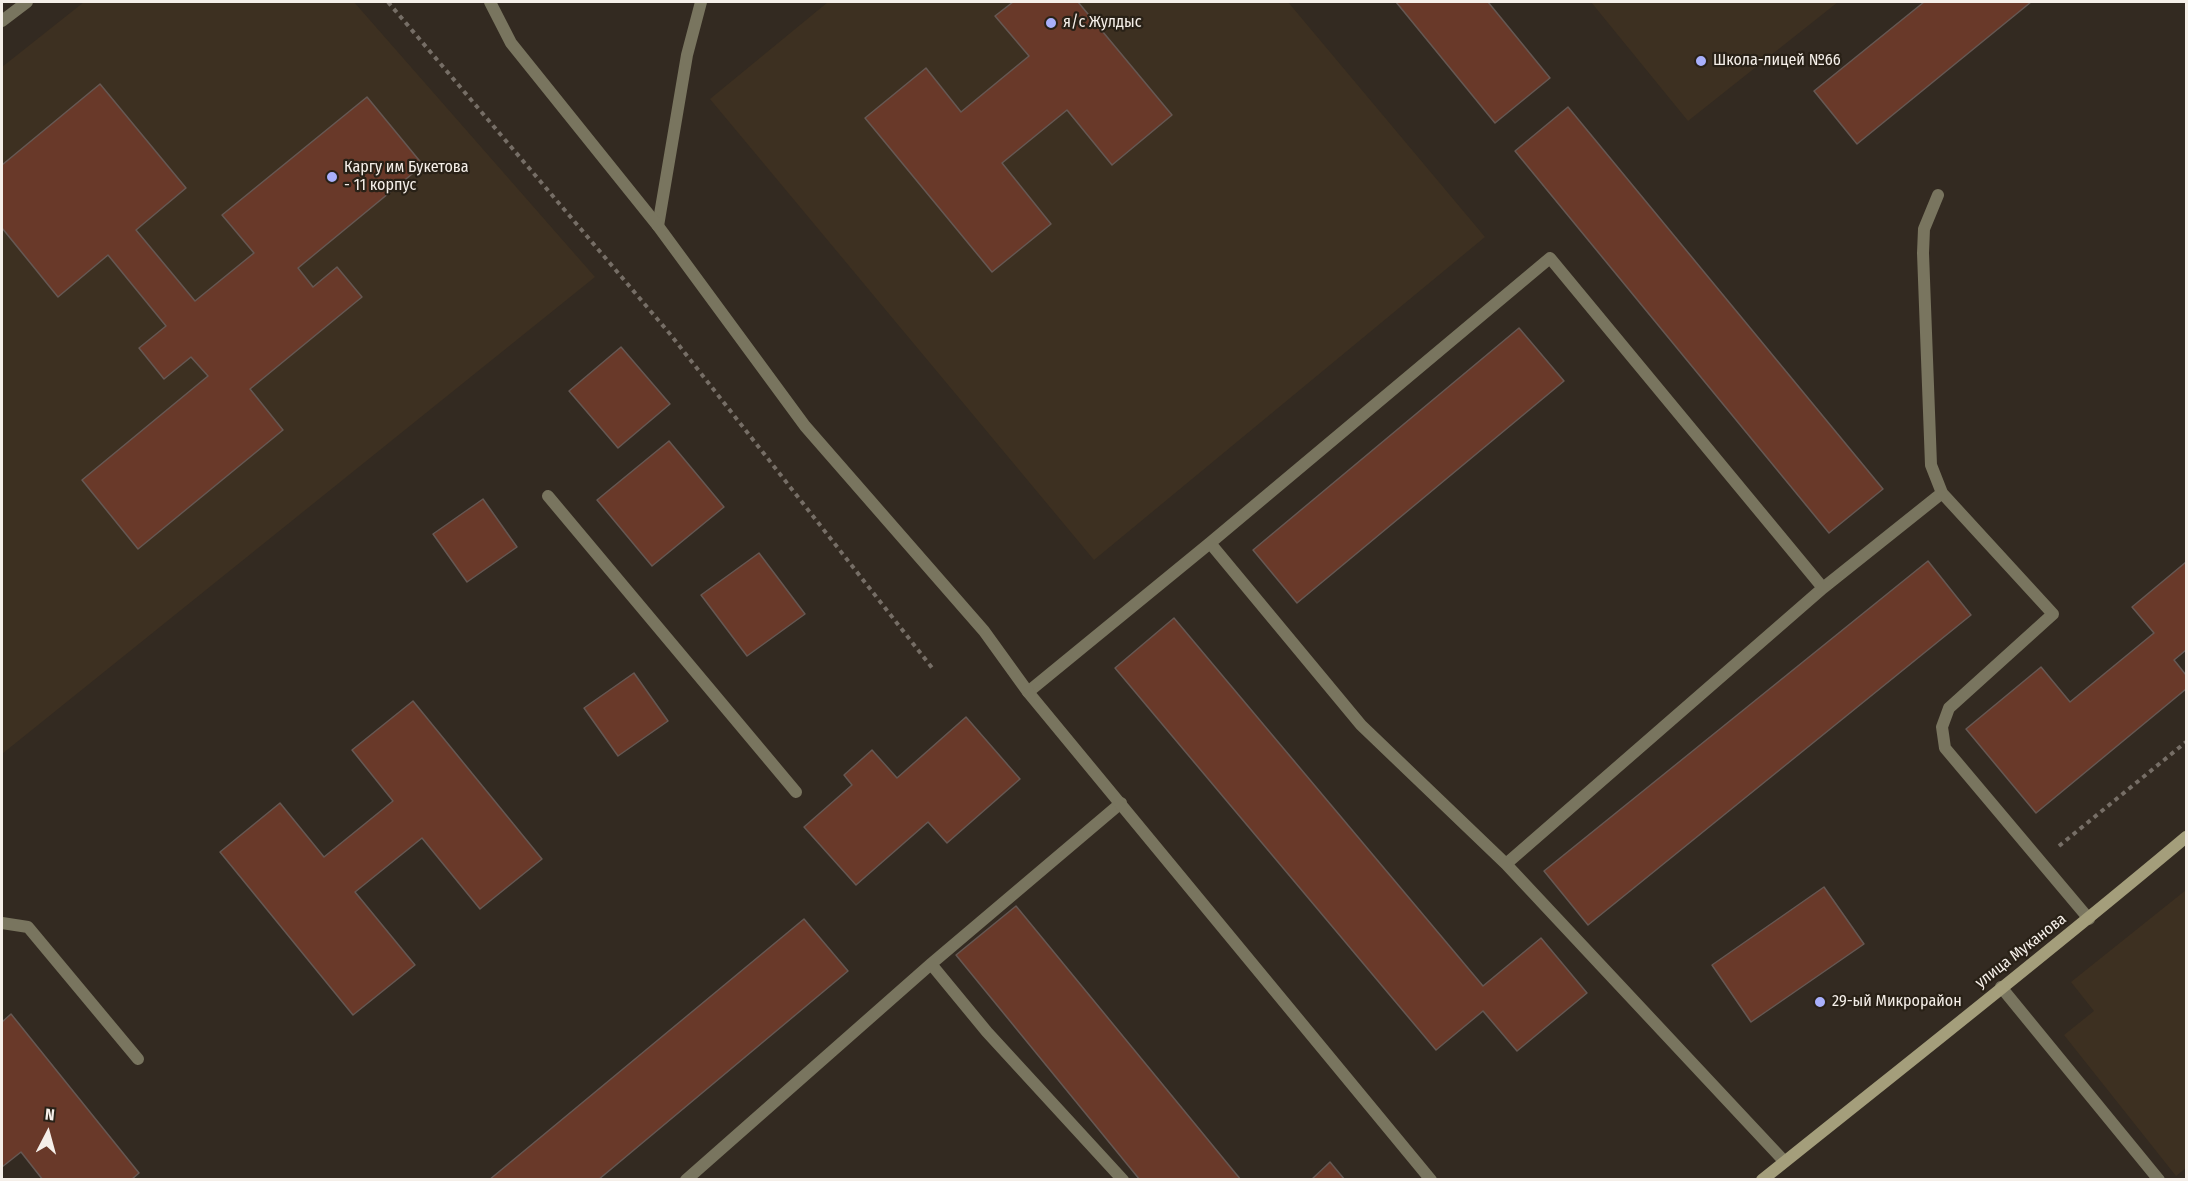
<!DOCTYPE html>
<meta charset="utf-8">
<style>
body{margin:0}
#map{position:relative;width:2188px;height:1181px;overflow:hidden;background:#332a21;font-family:"Fira Sans Condensed",sans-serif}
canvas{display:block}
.frame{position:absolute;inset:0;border:3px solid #f5efe9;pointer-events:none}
.north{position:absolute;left:18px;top:1103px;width:60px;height:60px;-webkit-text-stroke:4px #292117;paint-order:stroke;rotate:6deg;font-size:16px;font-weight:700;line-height:24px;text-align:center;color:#f5efe9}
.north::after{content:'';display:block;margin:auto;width:21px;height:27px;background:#f5efe9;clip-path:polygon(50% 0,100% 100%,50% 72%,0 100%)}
</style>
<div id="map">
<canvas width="2188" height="1181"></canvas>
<div class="frame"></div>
<div class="north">N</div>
</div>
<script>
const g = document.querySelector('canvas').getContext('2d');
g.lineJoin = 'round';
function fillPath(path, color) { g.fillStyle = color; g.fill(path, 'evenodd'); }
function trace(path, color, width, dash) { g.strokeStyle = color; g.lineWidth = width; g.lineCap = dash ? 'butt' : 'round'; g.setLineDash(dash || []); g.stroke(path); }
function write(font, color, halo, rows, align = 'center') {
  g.font = font + ' "Fira Sans Condensed",sans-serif'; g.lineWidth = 4.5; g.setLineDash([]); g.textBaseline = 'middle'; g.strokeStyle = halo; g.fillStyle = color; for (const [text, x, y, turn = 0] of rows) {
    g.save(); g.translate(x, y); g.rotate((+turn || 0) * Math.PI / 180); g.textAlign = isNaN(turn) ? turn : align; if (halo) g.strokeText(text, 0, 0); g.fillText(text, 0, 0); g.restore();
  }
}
fillPath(new Path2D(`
 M 84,2 L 354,2 L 595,277 L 2,754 L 2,67 Z
 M 828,2 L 1288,2 L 1485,237 L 1094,560 L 710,99 Z
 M 1591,2 L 1838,2 L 1688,121 Z
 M 2186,890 L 2186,1168 L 2176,1176 L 2064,1035 L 2094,1011 L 2071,982 Z`), '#3d3021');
const building = new Path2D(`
 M 1013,2 L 1078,2 L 1172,115 L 1112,165 L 1067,110 L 1002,163 L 1051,224 L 992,272 L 865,118 L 926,68 L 961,112 L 1029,56 L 995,16 Z
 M 1396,2 L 1488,2 L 1550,78 L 1495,123 Z
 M 1924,2 L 2031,2 L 1857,144 L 1814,91 Z
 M 100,84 L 186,188 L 136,230 L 195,301 L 254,253 L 222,215 L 367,97 L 423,165 L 298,268 L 313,287 L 337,267 L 362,297 L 250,389 L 283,430 L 138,549 L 82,480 L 208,376 L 191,357 L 164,379 L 139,348 L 166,326 L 108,255 L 58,297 L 2,228 L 2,165 Z
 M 1568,107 L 1883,489 L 1829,533 L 1515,151 Z
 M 1519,328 L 1564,381 L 1297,603 L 1253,550 Z
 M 621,347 L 670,404 L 618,448 L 569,391 Z
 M 669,441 L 724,507 L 652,566 L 597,500 Z
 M 483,499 L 517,547 L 467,582 L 433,534 Z
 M 759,553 L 805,614 L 747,656 L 701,595 Z
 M 1928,561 L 1971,615 L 1588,925 L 1544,871 Z
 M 2186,562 L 2186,650 L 2174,660 L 2186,675 L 2186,689 L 2036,813 L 1966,729 L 2041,667 L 2070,702 L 2154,633 L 2132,607 Z
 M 1174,618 L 1483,986 L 1541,938 L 1587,993 L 1517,1051 L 1483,1011 L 1436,1050 L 1115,668 Z
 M 634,673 L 668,721 L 618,756 L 584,708 Z
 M 413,701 L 542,859 L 480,909 L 422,838 L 355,892 L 415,965 L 353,1015 L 220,852 L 280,803 L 324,857 L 393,801 L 352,750 Z
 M 966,717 L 1020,779 L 947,843 L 928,822 L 856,885 L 804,827 L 852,785 L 844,775 L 872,750 L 897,778 Z
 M 1824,887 L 1864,944 L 1751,1022 L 1712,965 Z
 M 1016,906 L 1241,1180 L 1140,1180 L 956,955 Z
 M 804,919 L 848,971 L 598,1180 L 489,1180 Z
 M 11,1014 L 139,1173 L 131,1180 L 43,1180 L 21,1152 L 2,1167 L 2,1022 Z
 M 1330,1162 L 1345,1180 L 1311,1180 Z`);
fillPath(building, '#693929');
trace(building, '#665853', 1.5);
trace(new Path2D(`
 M 388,2 L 670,334 L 933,669
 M 2059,846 L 2186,742`), '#766e66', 4, [4.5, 4.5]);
trace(new Path2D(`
 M 1938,195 L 1924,229 L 1923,253 L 1931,465 L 1942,493 L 2053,614 L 1949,708 L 1942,727 L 1945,748 L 2089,919
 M 658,226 L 687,55 L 701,2
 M 548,496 L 796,792
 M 1823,588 L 1942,493
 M 1028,692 L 1210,543 L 1550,258 L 1823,588 L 1506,864 L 1361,725 L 1210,543
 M 1506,864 L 1784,1161
 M 2,923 L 28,927 L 138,1059
 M 931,964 L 987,1032 L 1123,1180
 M 2001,987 L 2159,1180
 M 686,1180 L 931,964 L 1121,803`), '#79755f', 12);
trace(new Path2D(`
 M 490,2 L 511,43 L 658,226 L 805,426 L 984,631 L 1028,692 L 1431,1180
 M 2,21 L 27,2`), '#79755f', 12);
trace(new Path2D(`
 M 1762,1180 C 1904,1066 2047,954 2186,837`), '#a49e7b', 12);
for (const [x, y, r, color] of [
 [1051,23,6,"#a9b0fc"],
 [1701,61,6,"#a9b0fc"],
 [332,177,6,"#a9b0fc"],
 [1820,1002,6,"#a9b0fc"]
]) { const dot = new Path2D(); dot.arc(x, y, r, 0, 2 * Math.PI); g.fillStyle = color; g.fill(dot); trace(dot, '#292117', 2); }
write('16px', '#f5efe9', '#292117', [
 ["я/c Жулдыс",1063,23],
 ["Школа-лицей №66",1713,61],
 ["Каргу им Букетова",344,168],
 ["- 11 корпус",344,186],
 ["29-ый Микрорайон",1832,1002]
], 'left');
write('16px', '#f5efe9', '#292117', [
 ["улица Муканова",2021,951,-38]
]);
</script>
